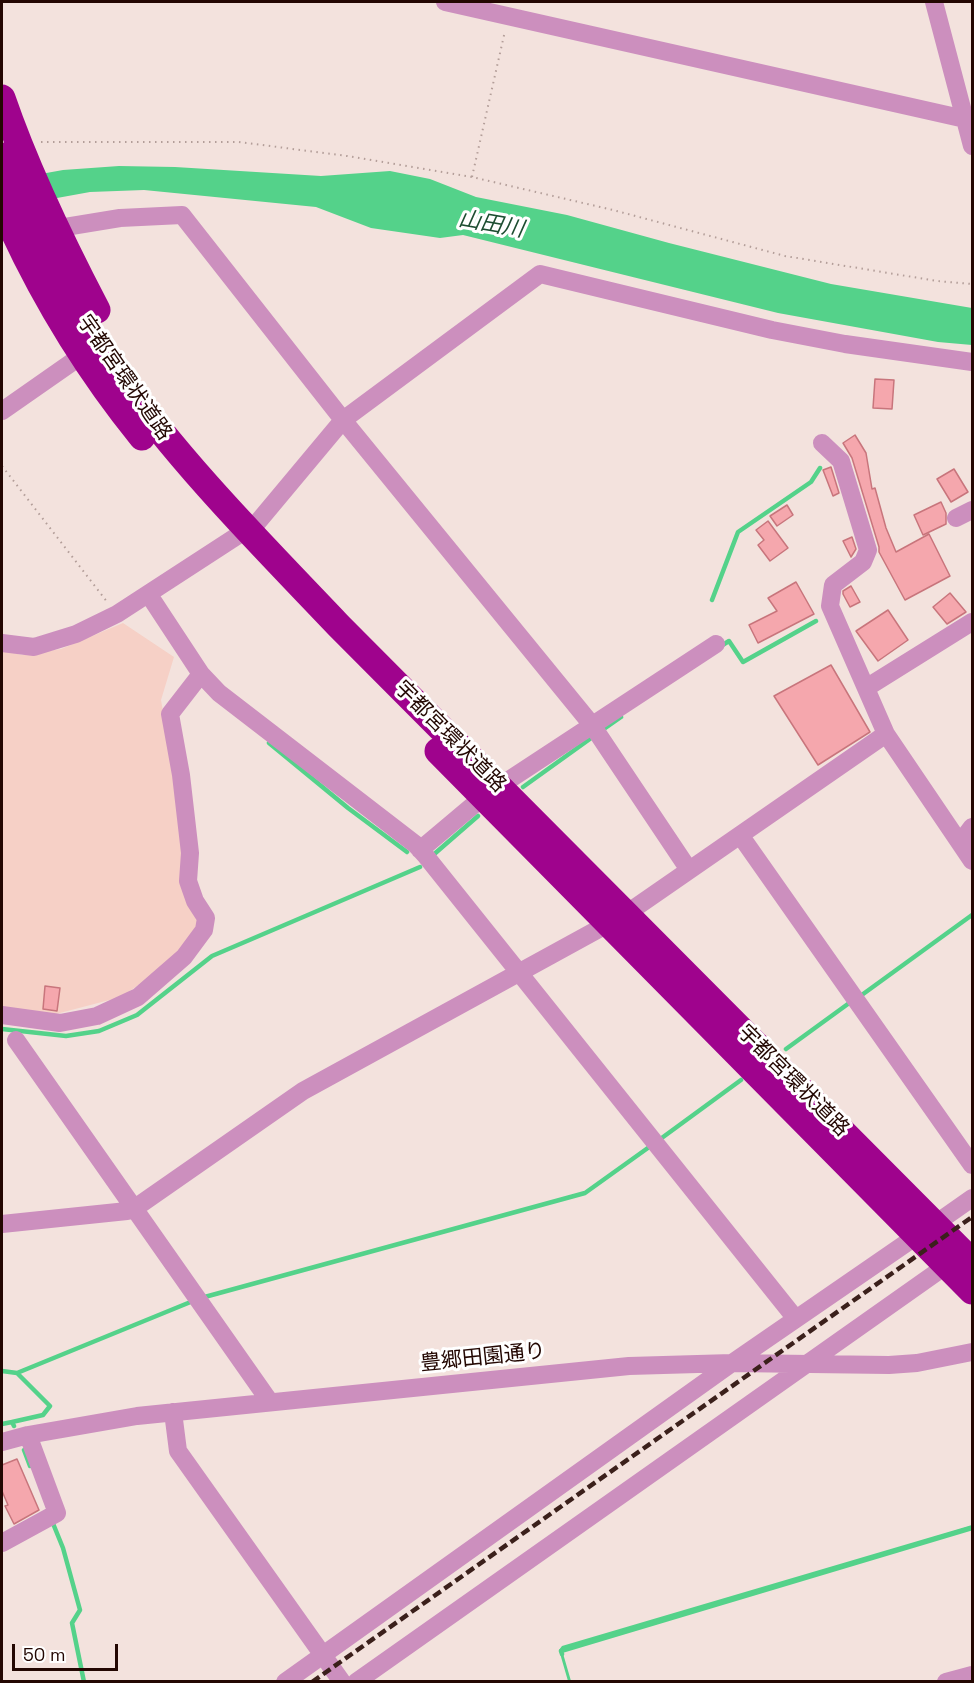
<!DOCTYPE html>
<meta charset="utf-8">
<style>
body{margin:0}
#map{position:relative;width:974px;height:1683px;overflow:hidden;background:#f3e2dd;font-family:"Space Grotesk",sans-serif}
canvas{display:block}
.frame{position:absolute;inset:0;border:3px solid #230702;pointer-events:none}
.scale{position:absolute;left:12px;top:1644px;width:106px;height:27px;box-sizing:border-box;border:3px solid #230702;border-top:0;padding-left:8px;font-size:18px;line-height:21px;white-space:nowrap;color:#230702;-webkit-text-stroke:4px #fff;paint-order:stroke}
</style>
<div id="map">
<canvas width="974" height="1683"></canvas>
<div class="frame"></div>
<div class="scale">50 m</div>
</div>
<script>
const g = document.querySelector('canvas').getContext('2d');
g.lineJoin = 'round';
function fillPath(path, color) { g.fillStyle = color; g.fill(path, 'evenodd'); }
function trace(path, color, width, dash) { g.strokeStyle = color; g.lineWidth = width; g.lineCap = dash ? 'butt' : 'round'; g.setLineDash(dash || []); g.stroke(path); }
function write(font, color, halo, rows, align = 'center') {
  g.font = font + ' "Space Grotesk","Noto Sans JP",sans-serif'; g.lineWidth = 6; g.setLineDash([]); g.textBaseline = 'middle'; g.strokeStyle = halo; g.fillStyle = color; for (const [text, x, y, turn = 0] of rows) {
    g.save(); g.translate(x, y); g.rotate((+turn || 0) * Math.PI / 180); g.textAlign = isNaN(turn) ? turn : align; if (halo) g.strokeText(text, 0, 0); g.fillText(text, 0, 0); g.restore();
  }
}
fillPath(new Path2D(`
 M 123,623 L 174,657 L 161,700 L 201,924 L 173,961 L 121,997 L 56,1014 L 2,1009 L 2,650 L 22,655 L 61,649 Z`), '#f6d0c6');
fillPath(new Path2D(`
 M 119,166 L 175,167 L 321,176 L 390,171 L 430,179 L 476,197 L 567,215 L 669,243 L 831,284 L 972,308 L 972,345 L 938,342 L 778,313 L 463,235 L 440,238 L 371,228 L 316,207 L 144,190 L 90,192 L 2,208 L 2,181 L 63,170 Z
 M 972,1525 L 972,1528 L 563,1649 L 562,1650 L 571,1681 L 568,1681 L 559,1650 L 562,1646 Z`), '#54d28a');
trace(new Path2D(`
 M 712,600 L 738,532 L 811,482 L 820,468
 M 721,646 L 729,641 L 743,662 L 816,621
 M 601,731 L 621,717
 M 269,743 L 348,808 L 407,852
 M 523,787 L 594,736
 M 432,856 L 478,816
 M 859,997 L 972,915
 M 2,1029 L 66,1036 L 99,1031 L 137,1015 L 212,956 L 420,867
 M 786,1049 L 852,1001
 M 659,1140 L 741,1080
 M 201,1298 L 585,1193 L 652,1145
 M 2,1371 L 17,1373
 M 2,1424 L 12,1422
 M 14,1426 L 12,1422 L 43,1415 L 50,1406 L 17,1373 L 193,1301
 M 24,1450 L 30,1466
 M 52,1521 L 63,1548 L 80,1610 L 72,1623 L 84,1682
 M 562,1654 L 561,1651 L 972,1528`), '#54d28a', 4.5);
const building = new Path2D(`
 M 875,379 L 894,380 L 892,409 L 873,408 Z
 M 855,435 L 866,453 L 872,489 L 875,488 L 886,528 L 896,552 L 929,534 L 950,576 L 905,600 L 879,552 L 879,547 L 852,458 L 843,443 Z
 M 831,467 L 839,493 L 833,496 L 823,470 Z
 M 954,469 L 968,492 L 951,502 L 937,479 Z
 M 941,502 L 946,513 L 946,524 L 923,535 L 914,515 Z
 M 787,505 L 793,515 L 777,526 L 770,516 Z
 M 768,521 L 788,548 L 770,561 L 758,545 L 764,540 L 756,530 Z
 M 852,537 L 856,549 L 851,557 L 843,541 Z
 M 796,582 L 814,614 L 758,643 L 749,625 L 777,611 L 768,598 Z
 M 851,586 L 860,602 L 850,607 L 843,594 L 843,591 Z
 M 950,593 L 966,612 L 947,624 L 933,607 Z
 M 888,610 L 908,640 L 878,661 L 856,631 Z
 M 831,665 L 870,732 L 818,765 L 774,696 Z
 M 45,986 L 60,988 L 57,1011 L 43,1009 Z
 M 17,1459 L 39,1510 L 14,1524 L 5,1506 L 8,1505 L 2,1491 L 2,1465 Z`);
fillPath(building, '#f5a7ad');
trace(building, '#c8757c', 1.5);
trace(new Path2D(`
 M 41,142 L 239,142 L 347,156 L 472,177 L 613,210 L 785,256 L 937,281 L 972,284
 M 472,177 L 505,31
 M 2,466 L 108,603`), '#b39e99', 2, [1.5, 4.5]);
trace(new Path2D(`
 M 445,2 L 965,119
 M 934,2 L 972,146
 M 56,230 L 59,228 L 120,218 L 182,215 L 343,420 L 592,725 L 689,870
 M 2,411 L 78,358
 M 822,443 L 841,461 L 868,550 L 863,562 L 833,585 L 830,606 L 886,734
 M 956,518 L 972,510
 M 149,595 L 201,674 L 219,693 L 415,844 L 425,855 L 796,1319
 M 2,643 L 34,647 L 76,634 L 117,614 L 257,523 L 343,420 L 540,274 L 772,330 L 845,344 L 972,362
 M 866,688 L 972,622
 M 740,835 L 972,1165
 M 960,843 L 972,827
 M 420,850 L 483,797 L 716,644
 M 2,1015 L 60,1023 L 97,1016 L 138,997 L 184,957 L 204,930 L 206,918 L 195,901 L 188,881 L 190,853 L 181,775 L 170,714 L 201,674
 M 16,1040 L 270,1402
 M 2,1224 L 127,1211 L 135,1208 L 303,1091 L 626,914 L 886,734 L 972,861
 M 935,1224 L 972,1198
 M 173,1412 L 178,1451 L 342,1682
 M 2,1442 L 28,1435 L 137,1416 L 629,1366 L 732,1363 L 889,1365 L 917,1363 L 972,1352
 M 2,1543 L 57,1513 L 28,1435
 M 285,1682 L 732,1363 L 918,1235
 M 356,1682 L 947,1265
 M 946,1682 L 972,1675`), '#cc8fbe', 18);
trace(new Path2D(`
 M 2,98 C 27,171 61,241 97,310
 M 2,156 C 33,232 69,305 116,372 C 181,464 261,544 338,625 L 972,1262
 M 2,206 C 38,288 85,367 142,437
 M 438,751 L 972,1291`), '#9f038d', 27);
trace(new Path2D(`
 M 312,1682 L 972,1217`), '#3b201b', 4.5, [9, 4.5]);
write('21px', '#230702', '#fff', [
 ["宇都宮環状道路",124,378,55],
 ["宇都宮環状道路",450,737,45],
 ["宇都宮環状道路",793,1081,45],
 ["豊郷田園通り",483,1358,-6]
]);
write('italic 22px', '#1d4e31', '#fff', [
 ["山田川",491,225,10]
]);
</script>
